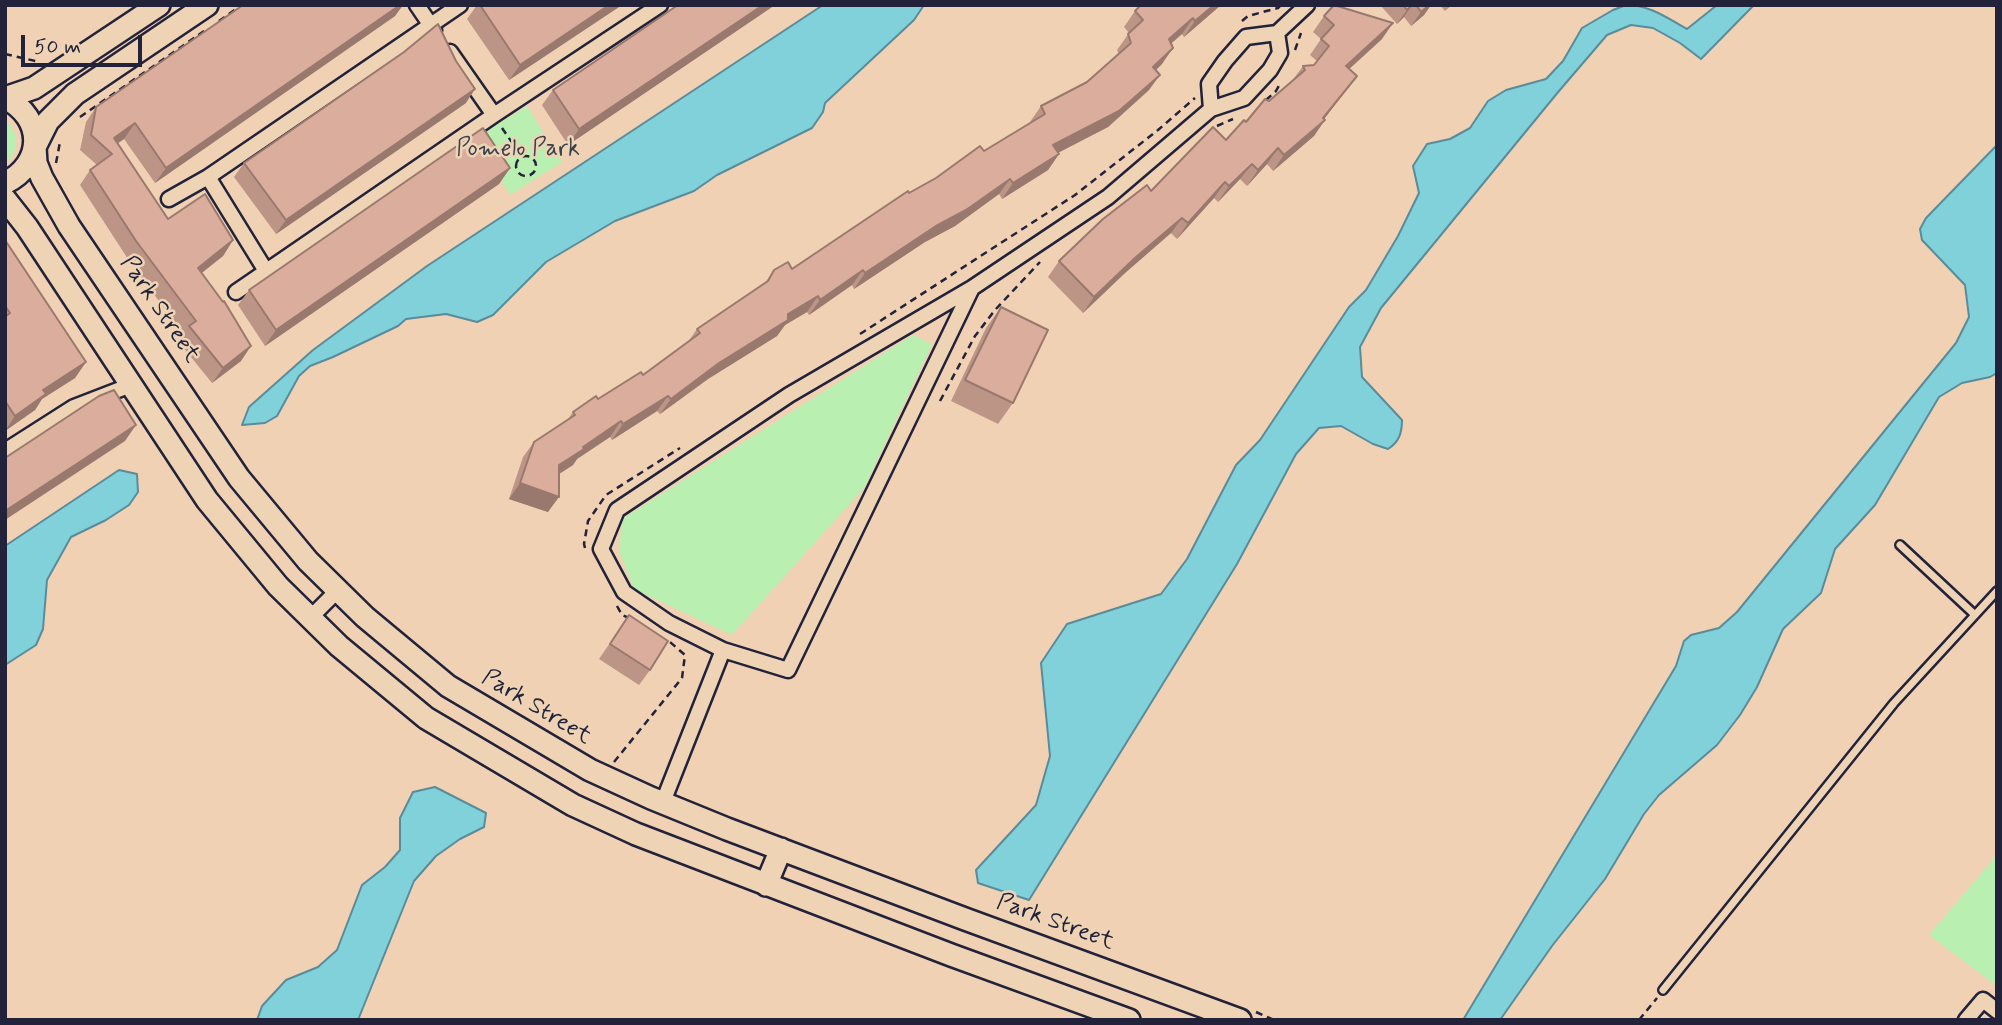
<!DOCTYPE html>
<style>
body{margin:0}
#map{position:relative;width:2002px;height:1025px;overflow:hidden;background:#f1d1b4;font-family:Mynerve,sans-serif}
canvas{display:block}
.frame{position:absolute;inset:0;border:7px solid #22223b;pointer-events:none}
.scale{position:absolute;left:21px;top:35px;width:121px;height:32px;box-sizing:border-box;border:4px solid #22223b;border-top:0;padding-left:9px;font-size:21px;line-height:24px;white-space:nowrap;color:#22223b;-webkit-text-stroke:5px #eed4b5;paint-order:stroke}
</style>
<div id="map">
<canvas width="2002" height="1025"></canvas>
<div class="frame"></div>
<div class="scale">50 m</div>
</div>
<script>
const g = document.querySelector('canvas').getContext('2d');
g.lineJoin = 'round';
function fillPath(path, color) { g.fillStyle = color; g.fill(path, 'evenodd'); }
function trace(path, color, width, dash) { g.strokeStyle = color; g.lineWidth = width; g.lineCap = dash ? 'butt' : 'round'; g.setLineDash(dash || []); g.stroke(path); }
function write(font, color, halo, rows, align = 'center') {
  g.font = font + ' Mynerve,sans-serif'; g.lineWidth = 5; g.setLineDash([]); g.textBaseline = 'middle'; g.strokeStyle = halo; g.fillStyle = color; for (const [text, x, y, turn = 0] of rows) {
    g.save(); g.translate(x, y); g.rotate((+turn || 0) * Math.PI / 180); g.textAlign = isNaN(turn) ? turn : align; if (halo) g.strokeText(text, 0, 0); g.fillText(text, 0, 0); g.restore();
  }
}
fillPath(new Path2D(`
 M 527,106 L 562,162 L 510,195 L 475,138 Z
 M 5,120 C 20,133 20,151 5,164 Z
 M 913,335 L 932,344 L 864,488 L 732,635 L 634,589 L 619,551 L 622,519 Z
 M 1997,855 L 1997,986 L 1929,935 Z`), '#b9efb1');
const water = new Path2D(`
 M 823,5 L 924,5 L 914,20 L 825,103 L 823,112 L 812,128 L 717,175 L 694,191 L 615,221 L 546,262 L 493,315 L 477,322 L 446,314 L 406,319 L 398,326 L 333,357 L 310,366 L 299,376 L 277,416 L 265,423 L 242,425 L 249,407 L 313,350 L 427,266 Z
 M 1626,5 C 1650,5 1667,18 1687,29 L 1717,5 L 1754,5 L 1701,59 L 1680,43 L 1653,28 L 1631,25 L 1607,35 L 1559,91 L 1381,308 L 1360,347 L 1362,377 L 1402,420 C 1402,433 1399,442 1388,449 L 1373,444 L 1341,426 L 1319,428 L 1296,454 L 1237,564 L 1029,900 L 978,883 L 976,870 L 1036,805 L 1050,756 L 1041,663 L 1067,624 L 1161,594 L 1187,559 L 1236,465 L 1260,440 L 1349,307 L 1366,290 L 1398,236 L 1419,193 L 1413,166 L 1427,144 L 1450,139 L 1470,128 L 1488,101 L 1506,90 L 1546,79 L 1563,61 L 1582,28 L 1613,10 Z
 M 1997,145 L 1997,373 L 1990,377 L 1962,383 L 1939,397 L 1875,505 L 1835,549 L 1821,593 L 1783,629 L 1757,687 L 1740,715 L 1717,745 L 1659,795 L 1644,814 L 1605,879 L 1552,946 L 1500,1020 L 1463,1020 L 1676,666 L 1684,641 L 1691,635 L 1719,628 L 1737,612 L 1956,343 L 1969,317 L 1965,285 L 1922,240 L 1920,229 L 1926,218 Z
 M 119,470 L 137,474 L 138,492 L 129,505 L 106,520 L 71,537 L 47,580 L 43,629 L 36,645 L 5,665 L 5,546 Z
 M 435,787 L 486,813 L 484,827 L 460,839 L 436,856 L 414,881 L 358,1020 L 257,1020 L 262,1006 L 286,980 L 318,967 L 337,950 L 362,885 L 385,867 L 400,850 L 400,818 L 413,792 Z`);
fillPath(water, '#80d1da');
trace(water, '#5a8b9a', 2);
const lane = new Path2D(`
 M 1900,545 L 1974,614
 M 1663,990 L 1894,703 L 1997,591`);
const street = new Path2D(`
 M 417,5 L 434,30
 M 450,52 L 494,115
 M 1211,109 L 1209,84 L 1225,61 L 1246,37 L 1277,33 L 1307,5
 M 169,199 L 208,177
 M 266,271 L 208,177 L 460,5
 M 236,292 L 494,115 L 660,5
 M 5,451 L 74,407 L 131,385
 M 310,618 L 338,590
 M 723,650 L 669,623 L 624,592 L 601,549 L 617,510 L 789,395 L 972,288 L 1108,197 L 1211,109 L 1244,98 L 1270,70 L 1280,53 L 1277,33
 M 663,802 L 723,650 L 788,670 L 972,288
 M 1966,1020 L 1983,1000 L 1997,1011`);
const secondary = new Path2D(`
 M 207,5 L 75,94 L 48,121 L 35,147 L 36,163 L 42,178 L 69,226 L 239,478 L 308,561 L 365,617 L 448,686 L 590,770 L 651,798 L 727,829 L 965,919 L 1240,1020
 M 5,98 L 34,88 L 159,5
 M 5,98 C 45,118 44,164 5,183
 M 5,199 L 27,227 L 207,500 L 278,586 L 339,646 L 426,718 L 573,805 L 636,834 L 951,955 L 1129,1020
 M 766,885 L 781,849`);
trace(lane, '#22223b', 12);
trace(street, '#22223b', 19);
trace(secondary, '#22223b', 26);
trace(new Path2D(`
 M 219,21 L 242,5
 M 1242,21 L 1248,16 L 1278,8 L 1281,5
 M 1295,50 L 1301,33
 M 5,54 L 40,62
 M 1266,100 L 1276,91 L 1281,82
 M 80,117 L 207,29
 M 1217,126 L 1233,119
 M 502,128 L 522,157
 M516 166a10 10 0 1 1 20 0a10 10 0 1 1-20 0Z
 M 56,163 L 60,142
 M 860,334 L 1075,195 L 1158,130 L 1195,98
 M 940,401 L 975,336 L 995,310 L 1040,262
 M 585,548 L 584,544 L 588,521 L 606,495 L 680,448
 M 617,606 L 622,615 L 629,618
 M 614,762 L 682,678 L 685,655 L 670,642
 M 1256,1012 L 1274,1020
 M 1639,1020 L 1657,998`), '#22223b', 2.5, [7, 5]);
trace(lane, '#eed4b5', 7);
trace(street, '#eed4b5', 14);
trace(secondary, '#eed4b5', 21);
fillPath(new Path2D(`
 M 243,5 L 403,5 L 395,16 L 155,183 L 124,139 L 118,143 L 168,219 L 233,240 L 223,256 L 201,273 L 241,361 L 212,383 L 178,341 L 183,334 L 126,256 L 80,185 L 90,170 L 97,165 L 80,150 L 86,122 L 96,107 Z
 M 477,5 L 622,5 L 509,80 L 467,19 Z
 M 678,5 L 775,5 L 568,145 L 542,105 L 553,90 Z
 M 1141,5 L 1221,5 L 1184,37 L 1182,34 L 1171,43 L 1162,64 L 1156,70 L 1149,90 L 1108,127 L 1058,153 L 1059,154 L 1048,170 L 1002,199 L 999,194 L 955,226 L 925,242 L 854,289 L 852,285 L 809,315 L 807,312 L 785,325 L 777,336 L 708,379 L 660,414 L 657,411 L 612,440 L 610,437 L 577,459 L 573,465 L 559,474 L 548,512 L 509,499 L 523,457 L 534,442 L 566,422 L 573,412 L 643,375 L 688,342 L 697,329 L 765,283 L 774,270 L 792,269 L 909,193 L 984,151 L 1030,123 L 1030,122 L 1041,106 L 1087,82 L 1119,54 L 1117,50 L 1129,33 L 1124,27 L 1135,11 Z
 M 1380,5 L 1431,5 L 1424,15 L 1411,26 L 1404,17 L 1397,24 Z
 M 1440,5 L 1452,5 L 1445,11 Z
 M 1324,16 L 1382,39 L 1349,69 L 1357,76 L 1324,119 L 1314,136 L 1273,171 L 1267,164 L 1247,186 L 1240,179 L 1218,202 L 1214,198 L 1177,239 L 1171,233 L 1125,273 L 1083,313 L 1048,277 L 1059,261 L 1151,191 L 1226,140 L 1292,81 L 1303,66 L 1314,65 L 1317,61 L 1310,55 L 1321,39 L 1313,32 Z
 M 466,103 L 276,234 L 234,177 L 244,163 Z
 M 510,168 L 499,184 L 265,346 L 238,305 L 249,290 Z
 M 5,240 L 86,362 L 75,378 L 42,399 L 35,410 L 5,431 Z
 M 1001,307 L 1013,403 L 998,424 L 951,401 L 986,328 Z
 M 629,615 L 650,670 L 639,685 L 599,659 Z`), '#bc9587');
fillPath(new Path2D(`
 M 400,5 L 403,5 L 395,16 L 155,183 L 166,168 Z
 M 609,5 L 622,5 L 509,80 L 520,65 Z
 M 763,5 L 775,5 L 568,145 L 579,129 Z
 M 1214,5 L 1221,5 L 1184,37 L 1195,21 Z
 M 1412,5 L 1404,17 L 1397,24 L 1407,10 Z
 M 1429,5 L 1431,5 L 1424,15 L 1411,26 L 1421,12 Z
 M 1193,18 L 1182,34 L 1158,55 L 1169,39 Z
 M 1393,23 L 1382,39 L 1335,82 L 1346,66 Z
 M 1173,48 L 1162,64 L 1142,83 L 1153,67 Z
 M 1160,75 L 1149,90 L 1108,127 L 1042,161 L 1053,145 Z
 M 1357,76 L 1321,123 L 1325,120 L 1314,136 L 1273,171 L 1284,155 Z
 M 475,89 L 466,103 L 276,234 L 286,220 Z
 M 135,123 L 124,139 L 108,150 L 114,138 Z
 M 1278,148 L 1267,164 L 1247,186 L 1258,170 Z
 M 1059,154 L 1048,170 L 1002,199 L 1013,183 Z
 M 1252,164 L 1240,179 L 1218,202 L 1229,186 Z
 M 510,168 L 499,184 L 265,346 L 276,330 Z
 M 1010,179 L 999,194 L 955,226 L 925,242 L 854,289 L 865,273 Z
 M 1225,182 L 1214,198 L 1177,239 L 1188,223 Z
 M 1182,218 L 1171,233 L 1125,273 L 1083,313 L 1094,297 L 1136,257 Z
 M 233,240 L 223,256 L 188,284 L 198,268 Z
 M 863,270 L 852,285 L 809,315 L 820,300 Z
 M 818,296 L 807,312 L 785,325 L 777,336 L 708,379 L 660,414 L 671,399 L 788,314 Z
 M 251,346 L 241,361 L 212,383 L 223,368 Z
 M 86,362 L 75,378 L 42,399 L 35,410 L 5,431 L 15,416 L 43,390 Z
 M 668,396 L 657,411 L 612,440 L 623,424 Z
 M 621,421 L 610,437 L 577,459 L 573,465 L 548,481 L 559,465 L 583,447 Z
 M 136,425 L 125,441 L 5,520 L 5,511 Z
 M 520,483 L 559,497 L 548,512 L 509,499 Z`), '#99796e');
const building = new Path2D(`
 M 243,5 L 400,5 L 166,168 L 135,123 L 114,138 L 168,219 L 205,194 L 233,240 L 198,268 L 223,302 L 224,301 L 251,346 L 223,368 L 189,326 L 196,321 L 136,241 L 90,170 L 112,154 L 91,135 L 96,107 Z
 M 480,5 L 609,5 L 520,65 Z
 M 678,5 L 763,5 L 579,129 L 553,90 Z
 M 1141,5 L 1214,5 L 1195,21 L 1193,18 L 1169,39 L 1173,48 L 1153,67 L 1160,75 L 1119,111 L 1053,145 L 1059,154 L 1013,183 L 1010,179 L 966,210 L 936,226 L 865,273 L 863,270 L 820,300 L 818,296 L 788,314 L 788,320 L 719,363 L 671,399 L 668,396 L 623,424 L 621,421 L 583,447 L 584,449 L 559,465 L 559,497 L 520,483 L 534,442 L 575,415 L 573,412 L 596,396 L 598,399 L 641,372 L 643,375 L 700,333 L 697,329 L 768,281 L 774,270 L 788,262 L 792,269 L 908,191 L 909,193 L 936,178 L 980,146 L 984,151 L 1045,114 L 1041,106 L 1087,82 L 1131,43 L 1128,34 L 1143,20 L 1135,11 Z
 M 1334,5 L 1393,23 L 1346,66 L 1357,76 L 1323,118 L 1325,120 L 1284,155 L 1278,148 L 1258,170 L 1252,164 L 1229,186 L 1225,182 L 1188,223 L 1182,218 L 1136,257 L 1094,297 L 1059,261 L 1103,219 L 1147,185 L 1151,191 L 1213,127 L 1226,140 L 1244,120 L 1246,122 L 1265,99 L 1269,101 L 1305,70 L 1303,66 L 1314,65 L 1329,46 L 1321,39 L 1334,25 L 1324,16 Z
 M 1403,5 L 1412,5 L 1407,10 Z
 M 1416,5 L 1429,5 L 1421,12 Z
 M 438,24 L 456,61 L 475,89 L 286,220 L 244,163 L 404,52 Z
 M 483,128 L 510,168 L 276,330 L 249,290 Z
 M 5,240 L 86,362 L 43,390 L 46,394 L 15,416 L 5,401 L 5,317 L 10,313 L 5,306 Z
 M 1001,307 L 1048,330 L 1013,403 L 965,380 Z
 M 114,390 L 136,425 L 5,511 L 5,458 L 99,396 Z
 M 629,615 L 668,641 L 650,670 L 610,644 Z`);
fillPath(building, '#dbad9d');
trace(building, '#99796e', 2);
write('24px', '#39414d', '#eed4b5', [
 ["Pomelo Park",518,150]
]);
write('24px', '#22223b', '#eed4b5', [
 ["Park Street",159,310,56],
 ["Park Street",536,708,31],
 ["Park Street",1055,923,20]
]);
</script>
